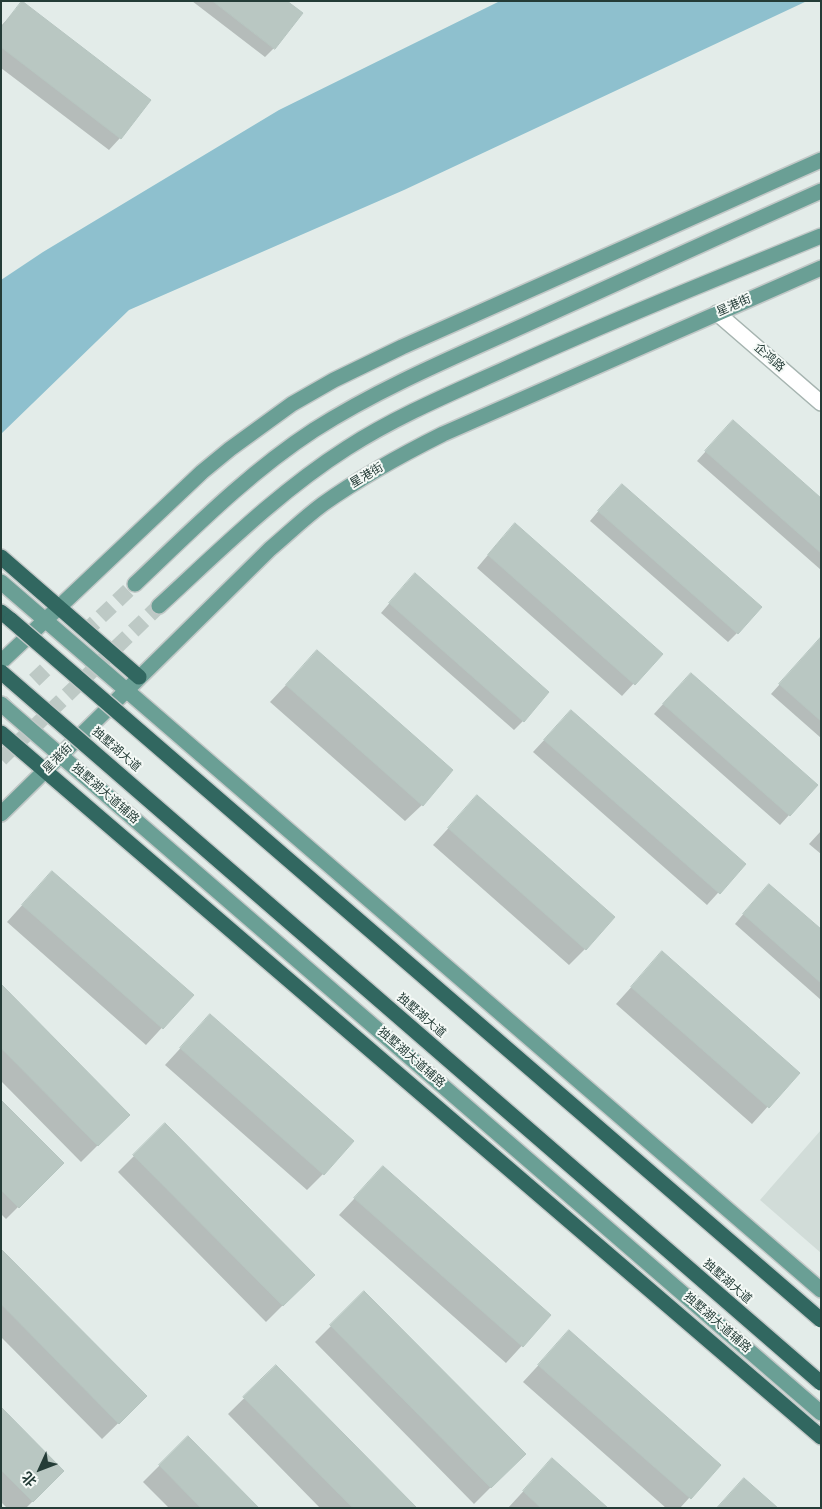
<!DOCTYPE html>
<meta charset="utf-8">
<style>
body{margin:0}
#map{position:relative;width:822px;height:1509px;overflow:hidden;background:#e3ece9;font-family:"Roboto Condensed","Noto Sans SC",sans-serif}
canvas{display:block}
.frame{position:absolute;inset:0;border:2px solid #243c37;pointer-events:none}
.north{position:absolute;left:15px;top:1444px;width:50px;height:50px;-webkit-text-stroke:4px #f4f9f6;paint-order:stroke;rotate:227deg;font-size:14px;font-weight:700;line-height:20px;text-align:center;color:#243c37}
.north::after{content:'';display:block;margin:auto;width:18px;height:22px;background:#243c37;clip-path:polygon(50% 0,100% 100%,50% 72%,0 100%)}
</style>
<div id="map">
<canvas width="822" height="1509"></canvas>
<div class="frame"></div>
<div class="north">北</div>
</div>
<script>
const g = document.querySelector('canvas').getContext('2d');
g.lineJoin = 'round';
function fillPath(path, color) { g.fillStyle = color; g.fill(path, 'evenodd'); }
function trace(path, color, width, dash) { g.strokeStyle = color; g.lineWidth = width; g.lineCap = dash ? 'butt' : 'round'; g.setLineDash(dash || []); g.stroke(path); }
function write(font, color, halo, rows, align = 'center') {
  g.font = font + ' "Roboto Condensed","Noto Sans SC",sans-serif'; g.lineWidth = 4; g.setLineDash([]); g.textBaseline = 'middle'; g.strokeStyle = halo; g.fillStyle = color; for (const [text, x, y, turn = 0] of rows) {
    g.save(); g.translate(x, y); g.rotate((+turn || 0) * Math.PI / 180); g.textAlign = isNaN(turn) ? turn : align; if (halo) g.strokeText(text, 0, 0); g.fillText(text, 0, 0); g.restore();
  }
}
fillPath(new Path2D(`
 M 821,1130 L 821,1253 L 760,1200 Z`), '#d1dcd8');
fillPath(new Path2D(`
 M 500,1 L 807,1 L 404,190 L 129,310 L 1,434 L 1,280 L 43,252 L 279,110 Z`), '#8ec0ce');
fillPath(new Path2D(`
 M 192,1 L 285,1 L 274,48 L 265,57 Z
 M 22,3 L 120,138 L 109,150 L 1,68 L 1,26 Z
 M 724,431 L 821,499 L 821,570 L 697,461 Z
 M 613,494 L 737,633 L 728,642 L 590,521 Z
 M 503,537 L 661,654 L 622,696 L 477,568 Z
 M 406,584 L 523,721 L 514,730 L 381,613 Z
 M 821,638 L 821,738 L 771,694 Z
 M 317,652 L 422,805 L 405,821 L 270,702 Z
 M 682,683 L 816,785 L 780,825 L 654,714 Z
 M 571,711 L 744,864 L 707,905 L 533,752 Z
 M 477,797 L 585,949 L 569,965 L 433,845 Z
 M 821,831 L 821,854 L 809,844 Z
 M 52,872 L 192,995 L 146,1045 L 7,922 Z
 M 760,894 L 821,931 L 821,1000 L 735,924 Z
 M 662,953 L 798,1073 L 752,1124 L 616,1004 Z
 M 1,986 L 128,1115 L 81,1162 L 1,1081 Z
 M 210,1016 L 323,1174 L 307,1190 L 165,1065 Z
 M 1,1102 L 62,1163 L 6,1219 L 1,1214 Z
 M 165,1125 L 313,1275 L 266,1322 L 118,1172 Z
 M 383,1168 L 550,1315 L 506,1363 L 339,1215 Z
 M 1,1250 L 146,1396 L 102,1439 L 1,1337 Z
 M 364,1293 L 524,1454 L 474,1504 L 315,1342 Z
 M 569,1332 L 719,1465 L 680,1508 L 666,1508 L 523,1382 Z
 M 276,1367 L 415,1508 L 320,1508 L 228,1414 Z
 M 1,1409 L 63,1471 L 26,1508 L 7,1508 L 1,1502 Z
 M 188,1437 L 257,1508 L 169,1508 L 143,1482 Z
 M 552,1460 L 606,1508 L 508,1508 Z`), '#0003');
const building = new Path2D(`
 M 22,1 L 151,100 L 121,139 L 1,47 L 1,28 Z
 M 213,1 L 287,1 L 303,13 L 275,49 Z
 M 733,420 L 821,498 L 821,553 L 705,451 Z
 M 622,484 L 762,607 L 738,634 L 598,511 Z
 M 515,523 L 663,654 L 635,685 L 488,555 Z
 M 415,573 L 549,692 L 524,722 L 389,603 Z
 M 821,637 L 821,721 L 779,684 Z
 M 317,650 L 453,770 L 423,806 L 286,685 Z
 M 691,673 L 818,785 L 790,816 L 663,704 Z
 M 571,710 L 746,864 L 720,894 L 544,740 Z
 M 477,795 L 615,917 L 586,950 L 448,828 Z
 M 52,871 L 194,995 L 163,1029 L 22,905 Z
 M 769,884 L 821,929 L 821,983 L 743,914 Z
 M 662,951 L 800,1073 L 769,1108 L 631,987 Z
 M 1,984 L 130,1115 L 98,1146 L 1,1048 Z
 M 210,1014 L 354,1141 L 324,1175 L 180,1048 Z
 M 1,1100 L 64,1163 L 19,1208 L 1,1190 Z
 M 165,1123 L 315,1275 L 283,1306 L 133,1155 Z
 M 383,1166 L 551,1315 L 523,1347 L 354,1198 Z
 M 1,1249 L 147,1396 L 119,1424 L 1,1304 Z
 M 364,1291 L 526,1454 L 491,1488 L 330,1325 Z
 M 569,1330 L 721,1465 L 691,1499 L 538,1365 Z
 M 276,1365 L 417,1508 L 353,1508 L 243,1397 Z
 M 1,1407 L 64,1471 L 33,1502 L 1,1470 Z
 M 188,1436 L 259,1508 L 201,1508 L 159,1465 Z
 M 552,1458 L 608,1508 L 541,1508 L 523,1491 Z
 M 744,1478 L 778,1508 L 717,1508 Z`);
fillPath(building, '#b9c7c2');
trace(building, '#b6c5c0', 1);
trace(new Path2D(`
 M 1,712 L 135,584
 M 1,759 L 159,606`), '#bdc9c5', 15, [15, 8]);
const minor = new Path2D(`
 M 717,313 L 821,403`);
const major = new Path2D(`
 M 1,582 L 821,1290
 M 135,584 C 192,530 248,473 314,430 C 380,388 454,357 525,325 C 624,280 722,235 821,191
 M 159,606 C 219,551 278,492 347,448 C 397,416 452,393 505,369 C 609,322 715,279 821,236
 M 1,662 L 202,472 L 230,449 L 292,404 L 334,380 L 402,347 L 821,160
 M 1,704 L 821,1413
 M 1,814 L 270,549 C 288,534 304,518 323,504 C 361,477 401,455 443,434 L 821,268`);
const highway = new Path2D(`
 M 1,557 L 139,677
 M 1,612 L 11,620
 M 1,733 L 821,1437`);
trace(minor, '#a6b4b0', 18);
trace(major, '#c2c8c7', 18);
trace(highway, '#c2c8c7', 18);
trace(minor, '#fff', 15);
trace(major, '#6a9f95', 15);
trace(highway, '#316760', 15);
const highwayBridge = new Path2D(`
 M 11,620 L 821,1320
 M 1,672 L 821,1383`);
trace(highwayBridge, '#c2c8c7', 18, []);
trace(highwayBridge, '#316760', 15);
write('12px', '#243c37', '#f4f9f6', [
 ["星港街",734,306,-24],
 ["企鸿路",769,358,41],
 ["星港街",367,476,-31],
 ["独墅湖大道",116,750,41],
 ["星港街",58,759,-45],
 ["独墅湖大道辅路",105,794,41],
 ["独墅湖大道",421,1016,41],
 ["独墅湖大道辅路",411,1058,41],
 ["独墅湖大道",727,1282,41],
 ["独墅湖大道辅路",717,1323,41]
]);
</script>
